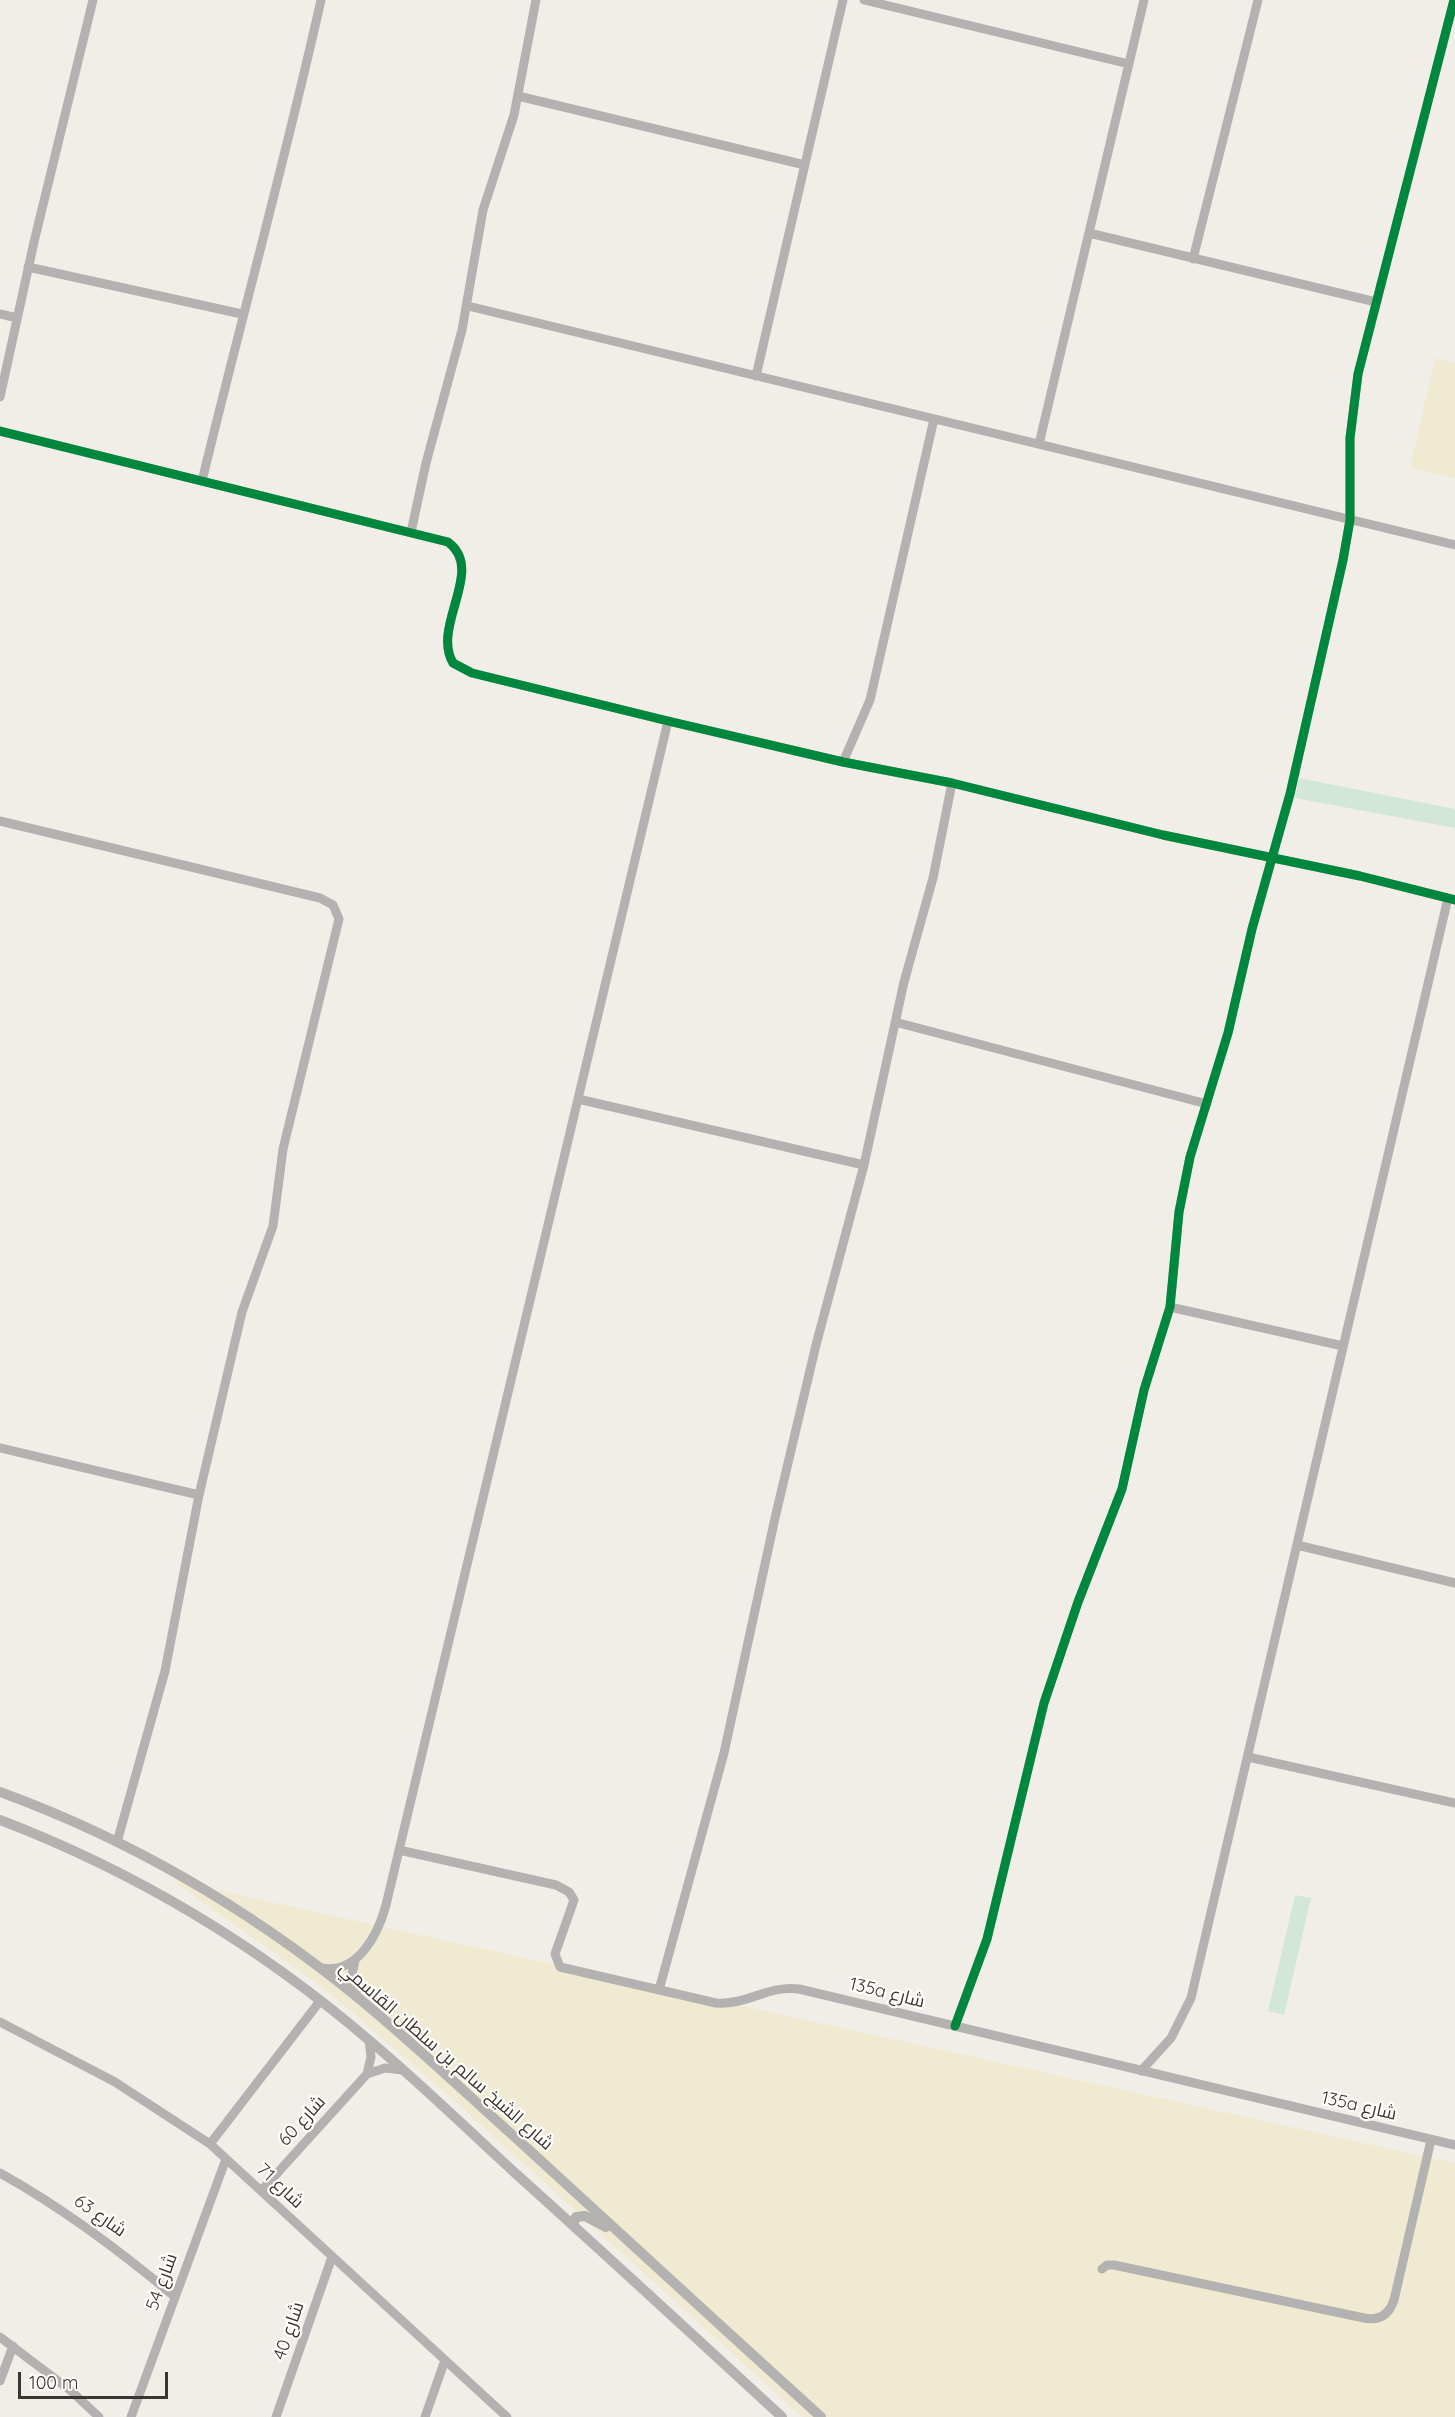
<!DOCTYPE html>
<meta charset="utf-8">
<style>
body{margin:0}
#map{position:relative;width:1455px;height:2417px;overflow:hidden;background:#f1eee7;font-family:Quicksand,sans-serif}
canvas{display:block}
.scale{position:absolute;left:18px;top:2372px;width:150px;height:27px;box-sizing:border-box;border:3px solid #383632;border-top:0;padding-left:8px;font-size:18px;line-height:21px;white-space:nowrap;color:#383632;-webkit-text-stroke:4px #fffefb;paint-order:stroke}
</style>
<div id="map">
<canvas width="1455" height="2417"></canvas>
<div class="scale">100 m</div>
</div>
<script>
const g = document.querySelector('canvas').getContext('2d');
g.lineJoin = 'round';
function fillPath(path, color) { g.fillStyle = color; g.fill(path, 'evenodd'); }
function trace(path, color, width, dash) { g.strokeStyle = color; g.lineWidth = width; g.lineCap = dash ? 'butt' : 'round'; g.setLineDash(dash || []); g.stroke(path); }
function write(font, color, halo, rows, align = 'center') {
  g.font = font + ' Quicksand,Cairo,sans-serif'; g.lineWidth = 4.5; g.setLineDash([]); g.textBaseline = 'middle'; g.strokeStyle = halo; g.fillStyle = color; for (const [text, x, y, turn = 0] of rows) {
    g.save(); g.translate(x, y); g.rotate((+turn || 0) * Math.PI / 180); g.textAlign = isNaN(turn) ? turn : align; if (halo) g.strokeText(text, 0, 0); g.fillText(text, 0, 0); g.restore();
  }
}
fillPath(new Path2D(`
 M 1299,778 L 1455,809 L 1455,828 L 1295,798 Z
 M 1295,1895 L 1311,1898 L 1284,2015 L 1268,2011 Z`), '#d3e7d9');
fillPath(new Path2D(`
 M 1435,358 L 1455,363 L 1455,478 L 1410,468 Z
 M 171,1880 L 1455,2163 L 1455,2417 L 802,2417 L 441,2089 L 322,1987 Z`), '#f1ead2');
trace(new Path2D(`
 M 864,0 L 1129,64
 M 518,96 L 805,165
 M 1089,233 L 1376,302
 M 1193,259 L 1258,0
 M 28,267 L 242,314
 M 468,306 L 1455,545
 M 0,314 L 17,318
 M 756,376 L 843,0
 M 0,397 L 34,242 L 93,0
 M 0,431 L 448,542 C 486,570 431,626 453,663 L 472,673 L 668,721 L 843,762 L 952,783 L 1163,835 L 1360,876 L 1455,900
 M 1039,444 L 1144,0
 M 202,481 C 241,320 285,161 321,0
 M 411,532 L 426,463 L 462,330 L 483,210 L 514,115 L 536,0
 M 843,762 L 870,700 L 934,419
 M 0,821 L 320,898 L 333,905 L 339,919 L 283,1149 L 273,1226 L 242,1312 L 199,1495 L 165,1671 L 117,1842
 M 895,1022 L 1207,1104
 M 578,1099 L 864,1165
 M 1170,1307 L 1343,1346
 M 0,1448 L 199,1495
 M 1297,1545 L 1455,1583
 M 1248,1757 L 1455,1803
 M 399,1850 L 556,1885 L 569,1892 L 574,1900 L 555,1954 L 560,1967 L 716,2003 C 749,2005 767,1985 799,1989 L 1455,2145
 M 355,1960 L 351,1979 L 357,1997
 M 321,1968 C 357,1975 378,1935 386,1905 L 668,721
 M 659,1990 L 724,1753 L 775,1518 L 816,1345 L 864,1165 L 904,982 L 933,878 L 952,783
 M 0,2022 L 115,2082 L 210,2144 L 507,2417
 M 955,2026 L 987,1939 L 1044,1703 L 1078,1602 L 1122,1489 L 1144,1390 L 1170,1307 L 1179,1212 L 1190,1157 L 1228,1033 L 1252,929 L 1290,794 L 1343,560 L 1350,520 L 1350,438 L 1358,374 L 1454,0
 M 1141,2071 L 1171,2038 L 1191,1998 L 1448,898
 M 367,2074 L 371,2057 L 369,2040
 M 210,2144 L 320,2001
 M 0,2173 C 63,2208 119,2250 174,2296
 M 261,2191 L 367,2074 L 385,2068 L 403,2070
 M 1102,2269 L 1107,2265 L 1114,2265 L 1364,2318 C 1379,2321 1389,2315 1394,2300 L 1431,2140
 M 0,2337 L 70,2390 L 99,2417
 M 0,2381 L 13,2346
 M 131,2417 L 226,2159
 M 276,2417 L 332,2257
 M 425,2417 L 445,2360`), '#b4b2b0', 9);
trace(new Path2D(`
 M 0,1792 C 129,1839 250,1910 356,1996 C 416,2045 471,2098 528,2149 C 625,2238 723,2328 821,2417
 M 0,1820 C 136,1872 260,1947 370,2041 C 420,2083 466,2128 514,2172 C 604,2253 693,2335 782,2417
 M 573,2225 L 576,2217 L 585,2216 L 606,2227`), '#b4b2b0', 10);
trace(new Path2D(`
 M 0,431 L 448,542 C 486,570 431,626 453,663 L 472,673 L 668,721 L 843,762 L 952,783 L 1163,835 L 1360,876 L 1455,900
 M 955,2026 L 987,1939 L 1044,1703 L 1078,1602 L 1122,1489 L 1144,1390 L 1170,1307 L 1179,1212 L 1190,1157 L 1228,1033 L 1252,929 L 1290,794 L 1343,560 L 1350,520 L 1350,438 L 1358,374 L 1454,0`), '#00873e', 9);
write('18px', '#383632', '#fffefb', [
 ["135a شارع",887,1993,14],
 ["شارع الشيخ سالم بن سلطان القاسمي",446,2056,41],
 ["135a شارع",1359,2106,13],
 ["شارع 60",302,2121,-48],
 ["شارع 71",280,2186,43],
 ["شارع 63",100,2216,35],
 ["شارع 54",162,2282,-70],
 ["شارع 40",289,2331,-71]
]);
</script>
